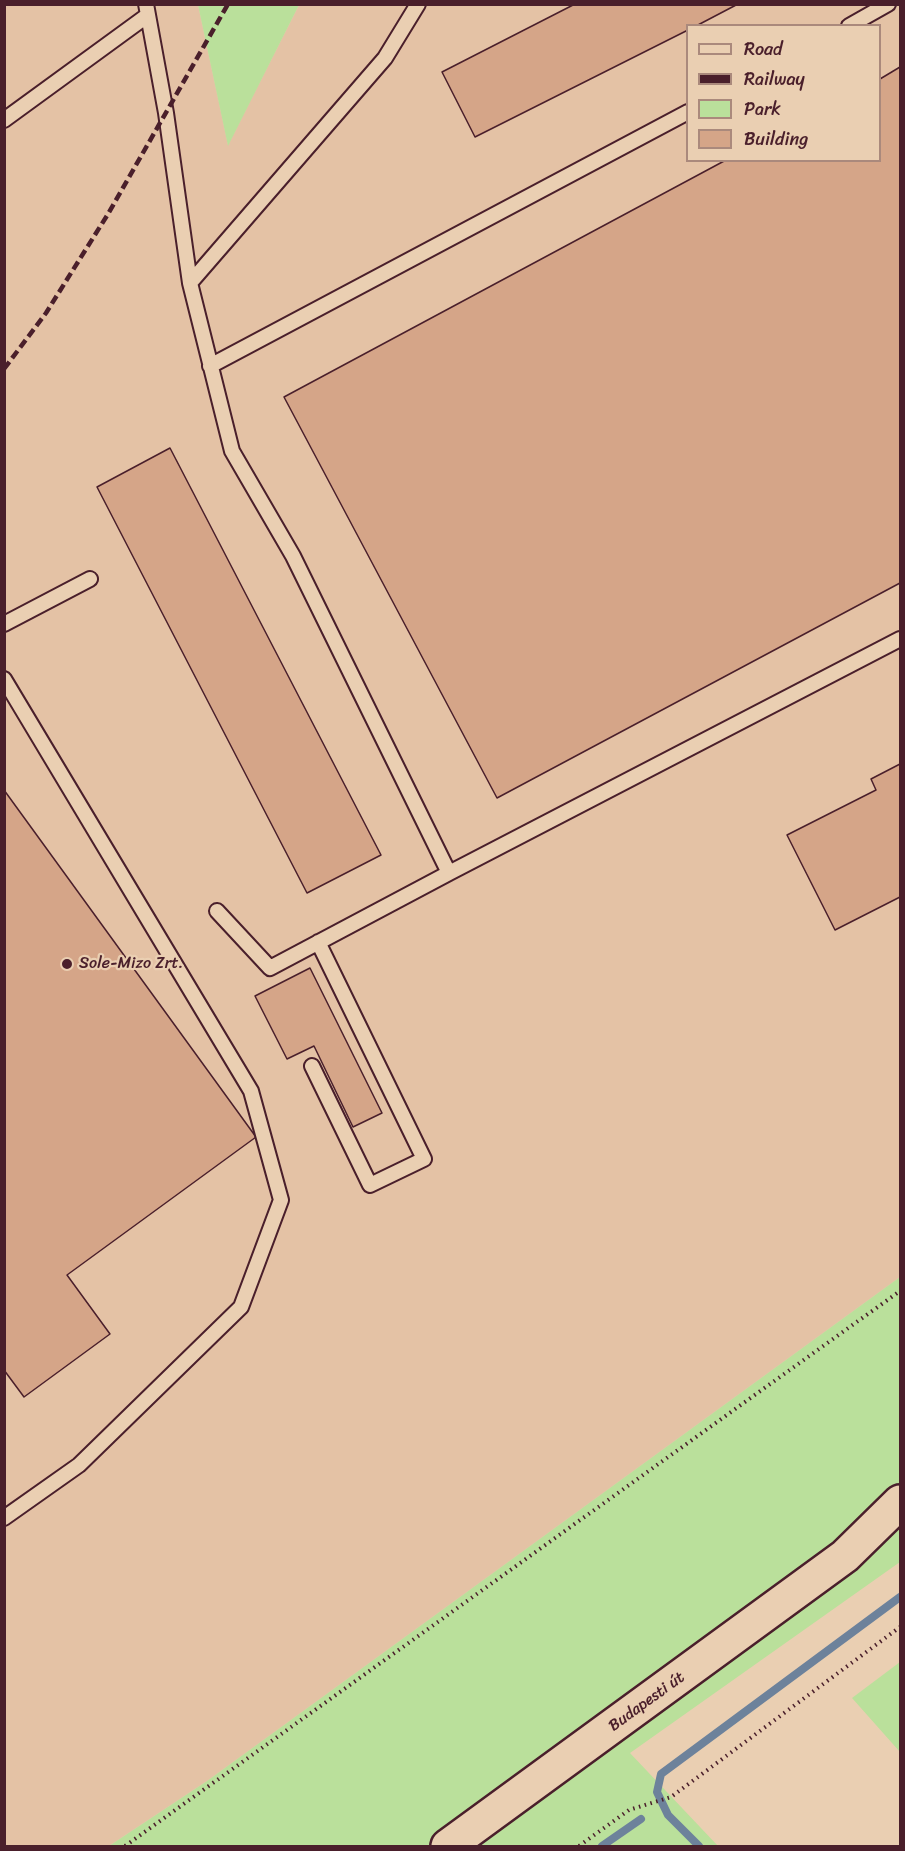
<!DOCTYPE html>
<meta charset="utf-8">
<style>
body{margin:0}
#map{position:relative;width:905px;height:1851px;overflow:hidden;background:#eacfb2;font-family:Sriracha,sans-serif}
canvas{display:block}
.frame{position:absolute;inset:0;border:6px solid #4a1f2b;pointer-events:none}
.legend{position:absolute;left:686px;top:24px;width:195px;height:138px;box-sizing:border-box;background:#eacfb2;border:2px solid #aa897c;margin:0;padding:8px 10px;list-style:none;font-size:18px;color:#4a1f2b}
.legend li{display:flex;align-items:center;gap:12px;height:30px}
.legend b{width:30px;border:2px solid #aa897c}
</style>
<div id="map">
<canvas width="905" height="1851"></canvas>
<div class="frame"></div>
<ul class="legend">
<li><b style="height:8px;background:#eacfb2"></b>Road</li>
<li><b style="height:8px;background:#4a1f2b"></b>Railway</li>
<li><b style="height:16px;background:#bae09b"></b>Park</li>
<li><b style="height:16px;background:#d5a588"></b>Building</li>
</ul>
</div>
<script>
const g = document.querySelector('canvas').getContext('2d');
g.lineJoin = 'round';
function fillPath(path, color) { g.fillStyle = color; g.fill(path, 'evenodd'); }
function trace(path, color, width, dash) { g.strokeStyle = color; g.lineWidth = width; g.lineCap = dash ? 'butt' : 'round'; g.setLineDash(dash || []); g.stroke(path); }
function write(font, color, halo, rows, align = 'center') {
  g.font = font + ' Sriracha,sans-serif'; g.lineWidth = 4.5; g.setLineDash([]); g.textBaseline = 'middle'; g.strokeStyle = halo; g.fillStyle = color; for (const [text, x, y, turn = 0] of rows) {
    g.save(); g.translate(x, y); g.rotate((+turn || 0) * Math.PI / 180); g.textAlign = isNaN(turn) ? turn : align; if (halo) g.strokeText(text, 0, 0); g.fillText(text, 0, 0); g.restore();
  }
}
fillPath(new Path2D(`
 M 5,5 L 198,5 L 228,145 L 299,5 L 900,5 L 900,1277 L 207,1781 L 109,1846 L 5,1846 ZM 688,26 L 880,26 L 880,160 L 688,160 Z`), '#e4c2a5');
fillPath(new Path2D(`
 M 198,5 L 299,5 L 228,146 Z
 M 900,1277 L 900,1562 L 630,1753 L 718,1846 L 109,1846 L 207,1781 Z
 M 900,1662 L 900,1752 L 852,1698 Z`), '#bae09b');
trace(new Path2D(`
 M 602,1846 L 641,1819
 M 699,1846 L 668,1815 L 657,1792 L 661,1774 L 900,1597`), '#6d829b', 8);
const building = new Path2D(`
 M 575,4 L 738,4 L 696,26 L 688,26 L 688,30 L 475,137 L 442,72 Z
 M 900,67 L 900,583 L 497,798 L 284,397 L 726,160 L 880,160 L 880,79 Z
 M 170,448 L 381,855 L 307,893 L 97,487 Z
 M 900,764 L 900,897 L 835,930 L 787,835 L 876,790 L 871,779 Z
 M 4,790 L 256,1137 L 67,1275 L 110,1334 L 24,1397 L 4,1370 Z
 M 310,968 L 382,1113 L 353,1127 L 314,1046 L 287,1059 L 255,996 Z`);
fillPath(building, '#d5a588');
trace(building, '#4a1f2b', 1.5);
const service = new Path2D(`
 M 146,4 L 166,113 L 190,283 L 232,451 L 293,556 L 449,873 L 900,639
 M 849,26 L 888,4
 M 4,120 L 148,15
 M 190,283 L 385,58 L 418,4
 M 210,366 L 688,112
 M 4,624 L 90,579
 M 4,679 L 251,1091 L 281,1200 L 241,1307 L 79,1465 L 4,1518
 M 217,911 L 270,968 L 449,873
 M 312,1066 L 370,1185 L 424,1159 L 318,942`);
const primary = new Path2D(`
 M 448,1846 L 845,1556 L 900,1502`);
trace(service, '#4a1f2b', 18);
trace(primary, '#4a1f2b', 38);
trace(new Path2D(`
 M 125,1846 L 900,1291
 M 579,1846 L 629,1810 L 671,1797 L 900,1627`), '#4a1f2b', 4, [1.5, 4.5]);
trace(service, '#eacfb2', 14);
trace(primary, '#eacfb2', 33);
trace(new Path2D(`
 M 4,369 L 46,313 L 108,214 L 228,4`), '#4a1f2b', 4.5, [9, 4.5]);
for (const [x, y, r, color] of [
 [67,964,6,"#4a1f2b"]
]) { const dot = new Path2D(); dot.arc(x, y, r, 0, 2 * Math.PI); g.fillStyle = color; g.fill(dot); trace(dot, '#eacfb2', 2); }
write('16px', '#4a1f2b', '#eacfb2', [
 ["Sole-Mizo Zrt.",79,964]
], 'left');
write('16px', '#4a1f2b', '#eacfb2', [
 ["Budapesti út",647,1702,-36]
]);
</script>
